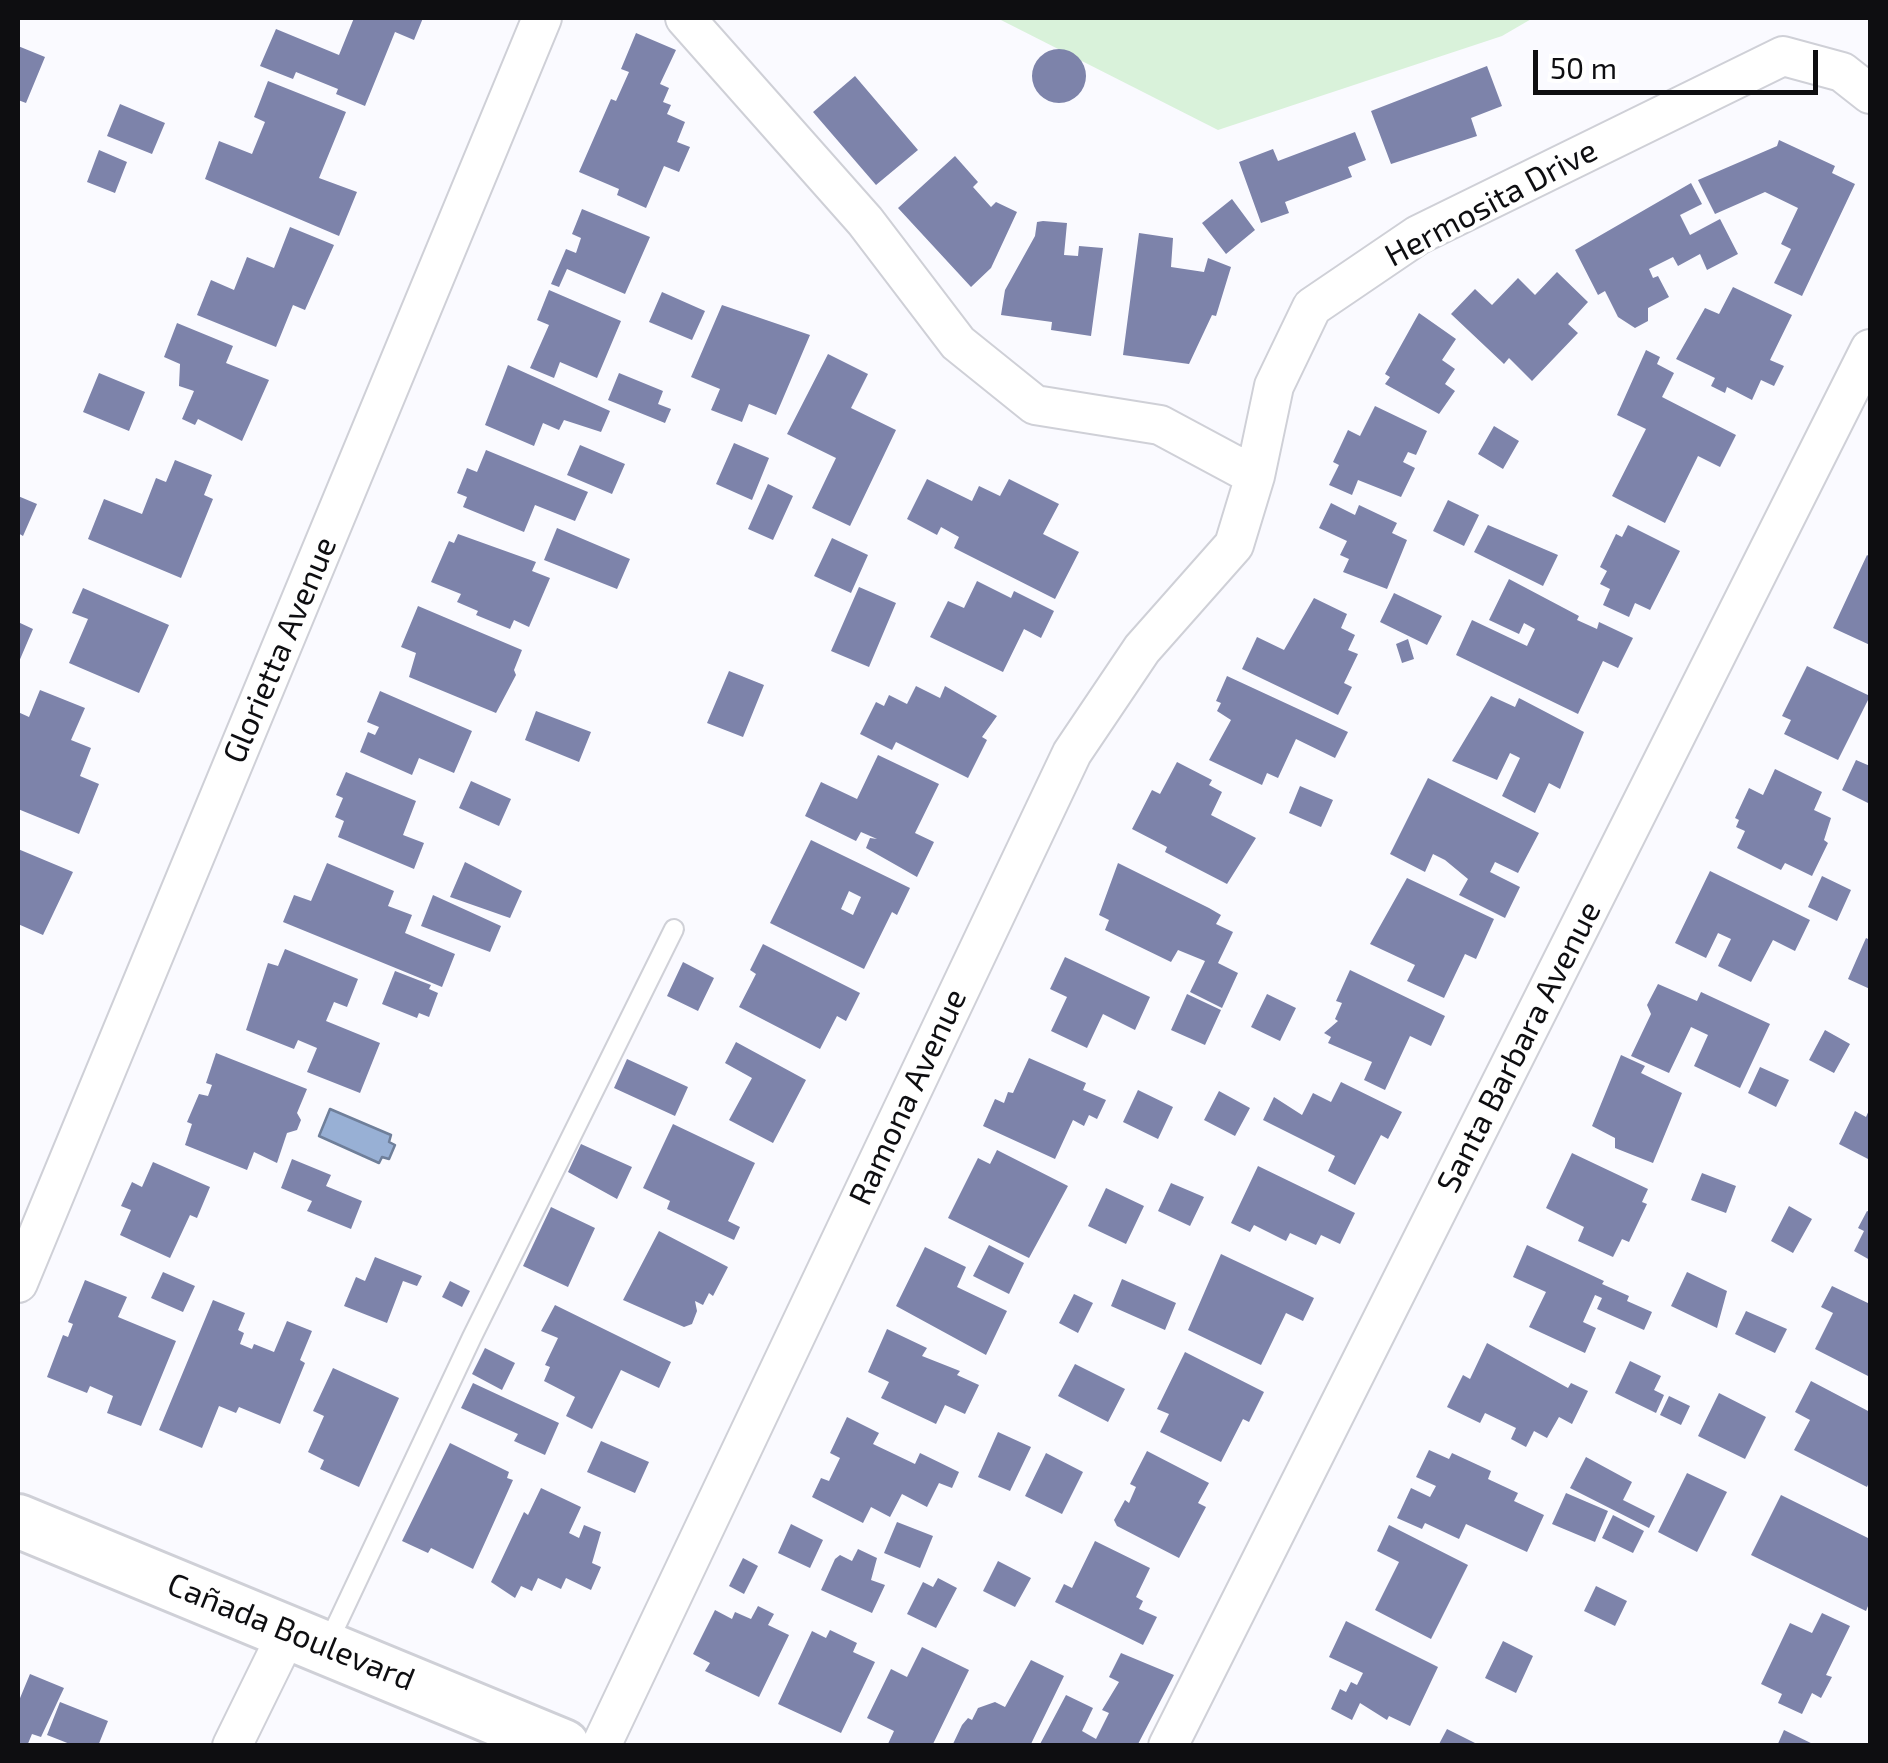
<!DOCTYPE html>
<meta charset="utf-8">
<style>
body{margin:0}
#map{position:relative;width:1888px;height:1763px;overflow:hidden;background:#fafaff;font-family:"Exo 2",sans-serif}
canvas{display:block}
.frame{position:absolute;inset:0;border:20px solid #0e0e11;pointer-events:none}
.scale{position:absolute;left:1533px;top:50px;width:285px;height:45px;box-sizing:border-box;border:5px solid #0e0e11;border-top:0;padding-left:12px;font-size:30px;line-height:35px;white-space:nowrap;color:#0e0e11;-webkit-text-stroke:8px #fff;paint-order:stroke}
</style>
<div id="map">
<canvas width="1888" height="1763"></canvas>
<div class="frame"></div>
<div class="scale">50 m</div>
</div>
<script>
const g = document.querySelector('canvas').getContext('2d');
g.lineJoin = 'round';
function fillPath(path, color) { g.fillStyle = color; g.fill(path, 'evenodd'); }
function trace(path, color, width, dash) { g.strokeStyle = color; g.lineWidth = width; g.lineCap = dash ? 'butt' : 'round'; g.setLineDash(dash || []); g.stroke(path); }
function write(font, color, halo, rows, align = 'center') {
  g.font = font + ' "Exo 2",sans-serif'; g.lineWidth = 8; g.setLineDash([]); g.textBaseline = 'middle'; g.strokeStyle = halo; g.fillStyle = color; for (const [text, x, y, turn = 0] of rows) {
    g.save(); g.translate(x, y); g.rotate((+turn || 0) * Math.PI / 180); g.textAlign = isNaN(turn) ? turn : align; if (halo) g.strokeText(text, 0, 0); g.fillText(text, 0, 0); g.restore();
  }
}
fillPath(new Path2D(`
 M 997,18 L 1533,18 L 1502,36 L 1218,130 Z`), '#d9f2da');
const water = new Path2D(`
 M 330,1109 L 391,1135 L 389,1142 L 395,1145 L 389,1159 L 382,1157 L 379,1163 L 319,1136 Z`);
fillPath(water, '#98b0d5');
trace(water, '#6f7f9a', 2.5);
fillPath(new Path2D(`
 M 354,18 L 423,18 L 414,40 L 395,32 L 365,106 L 336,94 L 338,89 L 296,72 L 293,79 L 260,66 L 276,29 L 339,55 Z
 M 636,33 L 676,50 L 660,84 L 669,88 L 663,102 L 671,105 L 667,114 L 685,122 L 677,142 L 690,147 L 679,172 L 664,166 L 646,208 L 617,195 L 619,189 L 579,172 L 611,99 L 616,101 L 629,72 L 621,69 Z
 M 18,46 L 45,57 L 26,103 L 18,100 Z
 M1032 76a27 27 0 1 1 54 0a27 27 0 1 1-54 0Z
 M 1487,66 L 1502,106 L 1471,118 L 1477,136 L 1391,164 L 1371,111 Z
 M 855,76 L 918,150 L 876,185 L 813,112 Z
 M 268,81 L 346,112 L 319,178 L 357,192 L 339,236 L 205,179 L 219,141 L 252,154 L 265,122 L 254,117 Z
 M 120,104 L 165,123 L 152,154 L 107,136 Z
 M 1355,132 L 1366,160 L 1348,167 L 1352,177 L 1285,202 L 1289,213 L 1261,223 L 1239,162 L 1273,149 L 1278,161 Z
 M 1779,140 L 1835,166 L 1832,173 L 1855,184 L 1802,296 L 1774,283 L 1791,249 L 1781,244 L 1798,208 L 1765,192 L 1715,214 L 1698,180 L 1777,146 Z
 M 99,150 L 127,162 L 115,193 L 87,182 Z
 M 955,156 L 978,182 L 973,187 L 991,207 L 996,202 L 1017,212 L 991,268 L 971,287 L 898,208 Z
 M 1691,183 L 1702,204 L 1680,215 L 1690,235 L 1720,219 L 1738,254 L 1707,270 L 1700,254 L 1678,266 L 1673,257 L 1649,269 L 1653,278 L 1658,276 L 1669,297 L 1648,308 L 1648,321 L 1635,328 L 1618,317 L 1605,291 L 1598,295 L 1575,250 Z
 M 1232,199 L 1255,230 L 1226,254 L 1202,223 Z
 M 582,209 L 650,237 L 625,294 L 567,269 L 559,287 L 551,284 L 566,249 L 576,253 L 581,238 L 572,234 Z
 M 1043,221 L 1067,223 L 1064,255 L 1078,256 L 1079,246 L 1103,248 L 1091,336 L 1051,330 L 1052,322 L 1001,315 L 1005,290 L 1035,236 L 1037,222 Z
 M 290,227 L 334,245 L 305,310 L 293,305 L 276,347 L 197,315 L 211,280 L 234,290 L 247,257 L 274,268 Z
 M 1139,233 L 1173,238 L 1171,267 L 1204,272 L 1208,258 L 1231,267 L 1216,316 L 1212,315 L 1189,364 L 1123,355 Z
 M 1557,272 L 1588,302 L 1568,324 L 1578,333 L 1532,381 L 1509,358 L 1504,364 L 1451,314 L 1475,289 L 1492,305 L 1518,278 L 1535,295 Z
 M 1733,287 L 1792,315 L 1770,360 L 1784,366 L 1774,386 L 1761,380 L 1752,400 L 1727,387 L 1725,393 L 1711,386 L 1715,378 L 1676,359 L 1705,308 L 1719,314 Z
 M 549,290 L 621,321 L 597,378 L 560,362 L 554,378 L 530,368 L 549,325 L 537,320 Z
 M 662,292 L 705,311 L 692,340 L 649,322 Z
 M 722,305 L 810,335 L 776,415 L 749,404 L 742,422 L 711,410 L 720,389 L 691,377 Z
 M 1419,313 L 1456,339 L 1442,360 L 1455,369 L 1445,384 L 1455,391 L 1439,414 L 1385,384 L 1390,377 L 1385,374 Z
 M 177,323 L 233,346 L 226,363 L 269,380 L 242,441 L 198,419 L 195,425 L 182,419 L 194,391 L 179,386 L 180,364 L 164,357 Z
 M 1646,350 L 1660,357 L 1657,364 L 1674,373 L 1662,397 L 1736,435 L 1720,467 L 1698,456 L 1665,523 L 1612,496 L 1646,429 L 1617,415 Z
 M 828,354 L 868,374 L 851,408 L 896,430 L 850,526 L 812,508 L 836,458 L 787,434 Z
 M 508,365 L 610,411 L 601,432 L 564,420 L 559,430 L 543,423 L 534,446 L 485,425 Z
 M 99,373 L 145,392 L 129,431 L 83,412 Z
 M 619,373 L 663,391 L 658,404 L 671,409 L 665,423 L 608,400 Z
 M 1375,406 L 1427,431 L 1416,455 L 1408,452 L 1403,462 L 1415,468 L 1401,497 L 1358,480 L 1352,495 L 1329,485 L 1339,465 L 1333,462 L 1348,430 L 1360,436 Z
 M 1494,426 L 1519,441 L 1503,469 L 1478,454 Z
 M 734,443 L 769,458 L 752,500 L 716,484 Z
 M 580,445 L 625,464 L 612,494 L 567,475 Z
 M 486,450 L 588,492 L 575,521 L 535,505 L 524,532 L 463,507 L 467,497 L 457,493 L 467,468 L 477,472 Z
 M 175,460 L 212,475 L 204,495 L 213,499 L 181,578 L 88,539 L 104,499 L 142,514 L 156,478 L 166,482 Z
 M 927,479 L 972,501 L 979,486 L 1000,496 L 1009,479 L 1059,504 L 1043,534 L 1079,552 L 1055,599 L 954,548 L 959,537 L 941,527 L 937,535 L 907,519 Z
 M 768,484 L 793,496 L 773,540 L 748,529 Z
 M 18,496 L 37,504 L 23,536 L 18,533 Z
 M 1448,500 L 1479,515 L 1464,546 L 1433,531 Z
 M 1331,503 L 1355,515 L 1359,505 L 1397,523 L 1392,533 L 1407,540 L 1387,589 L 1343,572 L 1349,559 L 1340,555 L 1347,541 L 1319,528 Z
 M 1488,525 L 1558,555 L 1543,586 L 1474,552 Z
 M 1628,525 L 1680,551 L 1650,610 L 1635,603 L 1629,617 L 1603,605 L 1610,589 L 1600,584 L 1607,571 L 1600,567 L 1616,534 L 1622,537 Z
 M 557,528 L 630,559 L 617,589 L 544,560 Z
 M 458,534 L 536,562 L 532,571 L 550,578 L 529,627 L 514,620 L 510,629 L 476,615 L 478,611 L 457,602 L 461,594 L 431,582 L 449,541 L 454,543 Z
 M 832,538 L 868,555 L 851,593 L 814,576 Z
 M 1867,555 L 1870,557 L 1870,645 L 1833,628 Z
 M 1509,579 L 1579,616 L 1577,620 L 1597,629 L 1599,622 L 1633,638 L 1618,668 L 1603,661 L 1578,714 L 1456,655 L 1472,620 L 1527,646 L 1535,629 L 1524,623 L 1519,634 L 1489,620 Z
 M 977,581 L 1011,598 L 1014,591 L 1054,611 L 1041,638 L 1024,629 L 1003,672 L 930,637 L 948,601 L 964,608 Z
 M 859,587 L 896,603 L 869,667 L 831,651 Z
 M 83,588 L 169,625 L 139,693 L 69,663 L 88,619 L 72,613 Z
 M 1394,593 L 1442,616 L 1427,645 L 1380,622 Z
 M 1314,598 L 1347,614 L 1341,628 L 1355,635 L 1348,650 L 1358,654 L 1344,683 L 1352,687 L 1338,715 L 1242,669 L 1257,637 L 1284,650 Z
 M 418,606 L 522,650 L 514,670 L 516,675 L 496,713 L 409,677 L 416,653 L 401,647 Z
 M 18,622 L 33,629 L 18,664 Z
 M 1408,639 L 1414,659 L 1402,663 L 1396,644 Z
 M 1807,666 L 1870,696 L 1838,760 L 1784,734 L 1791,720 L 1782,716 Z
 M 729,671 L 764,685 L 743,737 L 707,723 Z
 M 1227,676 L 1348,732 L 1335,758 L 1296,739 L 1278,778 L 1267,773 L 1262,785 L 1209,760 L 1231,720 L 1217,711 L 1221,703 L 1216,701 Z
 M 916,686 L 940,698 L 945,686 L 997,716 L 982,737 L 987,740 L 968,778 L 896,742 L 892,750 L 860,734 L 876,702 L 884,706 L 889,695 L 907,704 Z
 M 40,690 L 85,708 L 71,740 L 91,748 L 80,776 L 99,784 L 79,834 L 18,809 L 18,712 L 29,717 Z
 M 380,691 L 472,731 L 454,773 L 419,758 L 412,775 L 360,752 L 368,732 L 375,735 L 379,727 L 367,722 Z
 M 1491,696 L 1515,707 L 1519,698 L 1584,732 L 1560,789 L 1549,783 L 1535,813 L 1502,796 L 1520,758 L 1510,753 L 1497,780 L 1452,761 Z
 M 536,711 L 591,732 L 579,762 L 525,740 Z
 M 878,755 L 939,784 L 915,833 L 934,842 L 917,877 L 866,848 L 870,838 L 877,839 L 861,832 L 856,841 L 805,816 L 821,782 L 857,799 Z
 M 1856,760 L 1870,766 L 1870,804 L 1842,790 Z
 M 1177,762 L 1212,780 L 1209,785 L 1222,792 L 1211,815 L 1256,838 L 1227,884 L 1165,852 L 1167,847 L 1132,829 L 1152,790 L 1160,794 Z
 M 1775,769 L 1822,792 L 1814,810 L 1831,818 L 1824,840 L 1828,843 L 1812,876 L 1785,863 L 1781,870 L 1737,848 L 1745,831 L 1736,827 L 1739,820 L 1735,818 L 1749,788 L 1763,795 Z
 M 346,772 L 416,801 L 403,835 L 424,843 L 414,869 L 338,837 L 344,821 L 335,817 L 343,798 L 336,795 Z
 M 1428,778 L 1539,833 L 1518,873 L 1495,862 L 1490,872 L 1520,887 L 1505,918 L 1459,895 L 1468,879 L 1445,860 L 1433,854 L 1425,872 L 1390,854 Z
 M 471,781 L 511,799 L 499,826 L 459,808 Z
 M 1300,786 L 1333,800 L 1321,827 L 1289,813 Z
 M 811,840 L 910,888 L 897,915 L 892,912 L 864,969 L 770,923 ZM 849,891 L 861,897 L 853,915 L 841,909 Z
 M 18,849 L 73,872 L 43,935 L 18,924 Z
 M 465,862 L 522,891 L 510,918 L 450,897 Z
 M 327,863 L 394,891 L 388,906 L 412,915 L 405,933 L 455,954 L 442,987 L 283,922 L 294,895 L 311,901 Z
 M 1118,863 L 1209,908 L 1221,915 L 1216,924 L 1233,932 L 1218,963 L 1238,973 L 1222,1008 L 1190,992 L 1205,961 L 1178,950 L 1171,962 L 1105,930 L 1109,920 L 1099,915 Z
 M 1710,871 L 1810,920 L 1795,951 L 1773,940 L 1751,982 L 1718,966 L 1731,939 L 1718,933 L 1706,958 L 1675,943 Z
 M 1822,876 L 1851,890 L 1837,921 L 1808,907 Z
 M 1407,878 L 1494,919 L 1476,959 L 1465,954 L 1444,998 L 1407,981 L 1415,965 L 1370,944 Z
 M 433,895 L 501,926 L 490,952 L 421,926 Z
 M 1866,938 L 1870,940 L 1870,989 L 1848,979 Z
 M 763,944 L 860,993 L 846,1021 L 837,1016 L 820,1049 L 739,1007 L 756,974 L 750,970 Z
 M 285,949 L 358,979 L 347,1007 L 334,1002 L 326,1021 L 380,1043 L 360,1093 L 307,1072 L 317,1048 L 298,1040 L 294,1049 L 246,1030 L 268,963 L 278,966 Z
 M 1065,957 L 1150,997 L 1135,1030 L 1103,1014 L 1087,1048 L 1051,1031 L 1067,997 L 1050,989 Z
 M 683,962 L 714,978 L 698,1011 L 667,996 Z
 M 1350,970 L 1445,1016 L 1431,1046 L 1410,1036 L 1385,1090 L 1364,1080 L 1372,1062 L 1328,1043 L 1331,1037 L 1324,1033 L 1338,1021 L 1335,1019 L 1342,1003 L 1336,1001 Z
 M 395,971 L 431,985 L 429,989 L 438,993 L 429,1017 L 419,1013 L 417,1018 L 382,1004 Z
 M 1658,984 L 1697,1001 L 1701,992 L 1770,1024 L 1740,1088 L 1694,1066 L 1708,1035 L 1691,1027 L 1669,1073 L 1631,1056 L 1651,1014 L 1647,1005 Z
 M 1187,994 L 1221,1010 L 1205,1045 L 1171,1030 Z
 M 1267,994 L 1296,1008 L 1280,1041 L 1251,1027 Z
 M 1825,1030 L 1850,1044 L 1834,1073 L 1809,1060 Z
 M 736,1042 L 806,1080 L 773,1143 L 729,1120 L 752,1078 L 725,1063 Z
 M 216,1053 L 307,1089 L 297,1113 L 301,1120 L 297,1130 L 287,1133 L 277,1163 L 254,1152 L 247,1170 L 185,1145 L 192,1124 L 187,1122 L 199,1094 L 208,1096 L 212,1085 L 206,1083 Z
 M 1621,1055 L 1645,1066 L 1641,1073 L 1682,1093 L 1653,1163 L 1615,1148 L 1615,1138 L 1592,1126 Z
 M 1029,1058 L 1086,1083 L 1083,1090 L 1106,1100 L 1097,1119 L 1089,1115 L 1084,1126 L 1073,1120 L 1055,1159 L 983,1126 L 995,1099 L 1004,1103 L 1008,1092 L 1013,1093 Z
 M 627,1059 L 688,1087 L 675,1116 L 614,1088 Z
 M 1760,1067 L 1789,1080 L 1776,1107 L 1748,1093 Z
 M 1341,1082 L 1402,1112 L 1388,1139 L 1381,1135 L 1355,1185 L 1328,1171 L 1335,1156 L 1263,1120 L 1274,1097 L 1302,1115 L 1313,1093 L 1331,1102 Z
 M 1138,1090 L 1173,1107 L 1158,1139 L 1123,1122 Z
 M 1219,1091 L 1250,1108 L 1235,1136 L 1204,1120 Z
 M 1870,1108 L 1870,1160 L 1839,1144 L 1855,1111 L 1866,1117 Z
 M 673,1124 L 755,1163 L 728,1221 L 740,1227 L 734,1240 L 667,1209 L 670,1201 L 643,1188 Z
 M 581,1144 L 632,1167 L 617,1199 L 568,1172 Z
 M 997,1150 L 1068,1186 L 1029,1258 L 948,1218 L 978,1158 L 990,1164 Z
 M 1572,1153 L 1648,1189 L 1642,1202 L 1647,1204 L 1629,1242 L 1622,1239 L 1613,1257 L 1578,1241 L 1584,1227 L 1546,1208 Z
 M 292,1159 L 331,1175 L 326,1186 L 362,1201 L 351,1229 L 307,1211 L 312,1201 L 281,1188 Z
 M 153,1162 L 210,1187 L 197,1218 L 190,1215 L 170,1258 L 120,1235 L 131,1210 L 121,1206 L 132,1182 L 142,1187 Z
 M 1258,1166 L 1355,1213 L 1340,1244 L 1321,1235 L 1316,1245 L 1290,1233 L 1286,1241 L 1254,1225 L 1250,1232 L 1231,1223 Z
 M 1702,1173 L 1736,1186 L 1726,1213 L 1691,1200 Z
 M 1171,1183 L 1204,1197 L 1190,1226 L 1158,1211 Z
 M 1106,1188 L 1144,1206 L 1126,1244 L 1088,1226 Z
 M 1789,1206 L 1812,1219 L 1793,1253 L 1771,1241 Z
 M 551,1207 L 595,1228 L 568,1287 L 523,1266 Z
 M 1867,1211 L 1870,1212 L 1870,1260 L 1854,1251 L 1864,1231 L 1858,1228 Z
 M 659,1231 L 728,1267 L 713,1296 L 709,1293 L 703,1305 L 695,1301 L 697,1311 L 692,1324 L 684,1327 L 623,1300 Z
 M 989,1245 L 1024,1263 L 1009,1294 L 973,1276 Z
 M 1527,1245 L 1604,1281 L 1602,1284 L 1629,1296 L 1627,1301 L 1652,1312 L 1644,1330 L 1597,1309 L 1602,1298 L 1595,1295 L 1583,1322 L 1596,1328 L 1585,1353 L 1529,1327 L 1546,1292 L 1513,1277 Z
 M 925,1247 L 966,1267 L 957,1287 L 1007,1311 L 986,1355 L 896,1306 Z
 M 1221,1254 L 1314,1298 L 1303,1321 L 1286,1313 L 1261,1365 L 1188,1330 Z
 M 375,1257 L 422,1276 L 417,1286 L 403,1281 L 387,1323 L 344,1306 L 356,1277 L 365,1281 Z
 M 163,1272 L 195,1286 L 183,1312 L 151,1298 Z
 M 1687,1272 L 1727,1291 L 1717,1328 L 1671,1306 Z
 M 1122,1279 L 1176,1303 L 1165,1330 L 1111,1306 Z
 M 85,1280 L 127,1297 L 118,1317 L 176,1341 L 141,1426 L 107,1413 L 113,1396 L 90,1386 L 87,1393 L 47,1377 L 63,1335 L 68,1337 L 73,1324 L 68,1322 Z
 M 450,1281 L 470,1291 L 462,1307 L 442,1297 Z
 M 1832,1286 L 1870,1304 L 1870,1377 L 1815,1349 L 1833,1313 L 1821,1307 Z
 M 1074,1294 L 1093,1303 L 1078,1333 L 1059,1323 Z
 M 213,1300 L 245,1313 L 238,1330 L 244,1333 L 240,1344 L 252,1349 L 254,1344 L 274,1352 L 287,1321 L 312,1331 L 300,1360 L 305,1363 L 280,1424 L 239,1407 L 236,1413 L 219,1406 L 202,1448 L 159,1430 Z
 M 555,1305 L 671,1362 L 659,1388 L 621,1370 L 592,1429 L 566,1416 L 575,1397 L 544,1381 L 550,1367 L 545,1365 L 558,1338 L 541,1331 Z
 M 1746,1311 L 1787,1329 L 1775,1353 L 1735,1334 Z
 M 887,1329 L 927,1348 L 922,1356 L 960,1371 L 957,1375 L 979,1385 L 965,1414 L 945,1405 L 936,1424 L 881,1398 L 889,1382 L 868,1372 Z
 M 1487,1343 L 1568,1388 L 1571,1383 L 1588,1391 L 1572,1424 L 1559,1417 L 1547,1438 L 1534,1431 L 1526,1447 L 1511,1439 L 1516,1428 L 1485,1413 L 1480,1423 L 1447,1407 L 1463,1375 L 1470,1379 Z
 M 485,1348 L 515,1363 L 502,1390 L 472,1374 Z
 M 1185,1352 L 1264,1392 L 1249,1422 L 1243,1419 L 1221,1462 L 1160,1432 L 1169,1414 L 1157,1409 Z
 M 1630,1361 L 1661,1376 L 1654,1390 L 1664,1395 L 1656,1413 L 1615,1393 Z
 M 1075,1364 L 1125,1389 L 1108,1422 L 1058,1396 Z
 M 333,1368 L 399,1398 L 359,1487 L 320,1469 L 324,1460 L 308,1452 L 324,1416 L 313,1411 Z
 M 1811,1381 L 1870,1412 L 1870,1480 L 1867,1487 L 1794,1450 L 1810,1420 L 1795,1412 Z
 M 473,1383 L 559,1423 L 545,1455 L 514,1441 L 518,1434 L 461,1408 Z
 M 1719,1393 L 1766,1417 L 1745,1459 L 1698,1436 Z
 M 1669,1396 L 1690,1406 L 1681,1425 L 1660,1415 Z
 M 847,1417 L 879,1433 L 873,1444 L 915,1464 L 920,1453 L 959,1472 L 952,1488 L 939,1483 L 927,1507 L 902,1494 L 890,1517 L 871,1507 L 863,1523 L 812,1497 L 821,1478 L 829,1481 L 840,1458 L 830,1453 Z
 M 998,1432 L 1031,1447 L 1010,1491 L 978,1477 Z
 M 601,1441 L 649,1462 L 635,1493 L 587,1472 Z
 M 450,1443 L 509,1472 L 507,1478 L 513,1480 L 473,1569 L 431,1548 L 428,1553 L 402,1541 Z
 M 1429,1450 L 1449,1459 L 1452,1453 L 1491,1471 L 1488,1479 L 1518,1493 L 1514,1501 L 1544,1515 L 1527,1552 L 1466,1524 L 1459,1539 L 1425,1523 L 1422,1529 L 1397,1518 L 1411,1488 L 1430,1497 L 1436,1486 L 1416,1477 Z
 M 1147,1451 L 1209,1483 L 1198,1503 L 1206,1507 L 1179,1558 L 1117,1526 L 1114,1520 L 1125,1500 L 1129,1503 L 1136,1487 L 1130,1484 Z
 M 1046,1453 L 1083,1472 L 1062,1514 L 1025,1496 Z
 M 1586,1457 L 1632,1482 L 1623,1500 L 1655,1516 L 1649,1528 L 1570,1488 Z
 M 1687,1473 L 1727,1492 L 1697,1552 L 1658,1532 Z
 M 541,1488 L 581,1507 L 569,1533 L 579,1538 L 584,1525 L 601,1532 L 592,1563 L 601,1567 L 591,1590 L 566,1578 L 561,1589 L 538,1578 L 532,1591 L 521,1586 L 515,1598 L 491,1582 L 524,1512 L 528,1515 Z
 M 1566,1493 L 1608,1511 L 1595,1542 L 1552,1524 Z
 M 1781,1495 L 1870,1539 L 1870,1601 L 1866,1611 L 1751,1555 Z
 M 1613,1515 L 1644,1531 L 1633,1553 L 1602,1538 Z
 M 897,1522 L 933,1536 L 920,1568 L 884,1553 Z
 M 791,1524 L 823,1540 L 810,1568 L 778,1553 Z
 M 1389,1525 L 1468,1565 L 1431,1639 L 1375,1610 L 1399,1562 L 1377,1551 Z
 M 1095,1541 L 1150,1568 L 1136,1597 L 1143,1601 L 1139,1609 L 1157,1617 L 1143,1645 L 1055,1602 L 1064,1584 L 1072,1588 Z
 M 858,1549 L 877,1558 L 871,1580 L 885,1585 L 872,1613 L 821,1590 L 835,1559 L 840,1555 L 852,1561 Z
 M 743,1558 L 758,1566 L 744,1594 L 729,1586 Z
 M 998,1561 L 1031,1578 L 1015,1607 L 983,1591 Z
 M 938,1578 L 957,1588 L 936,1628 L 907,1614 L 923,1582 L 933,1587 Z
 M 1596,1586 L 1627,1601 L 1615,1626 L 1584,1611 Z
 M 758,1606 L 774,1614 L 768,1625 L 789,1635 L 759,1697 L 705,1671 L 710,1663 L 693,1654 L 715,1610 L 732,1619 L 735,1612 L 751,1619 Z
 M 1822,1613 L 1850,1626 L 1826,1675 L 1832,1677 L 1821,1698 L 1812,1693 L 1802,1714 L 1778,1703 L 1782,1694 L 1761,1684 L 1790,1623 L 1812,1633 Z
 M 1346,1621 L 1438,1667 L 1410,1726 L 1389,1716 L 1387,1720 L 1360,1703 L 1352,1720 L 1331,1709 L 1340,1689 L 1346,1692 L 1351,1682 L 1357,1685 L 1363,1673 L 1329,1657 Z
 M 830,1630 L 857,1643 L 853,1652 L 875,1662 L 841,1733 L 778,1704 L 812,1631 L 826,1638 Z
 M 1503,1641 L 1533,1656 L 1516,1693 L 1485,1678 Z
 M 922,1647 L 969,1670 L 932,1746 L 887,1746 L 894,1731 L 867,1718 L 891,1669 L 907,1677 Z
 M 1121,1653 L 1174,1675 L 1137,1746 L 1039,1746 L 1066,1695 L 1093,1708 L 1082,1731 L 1096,1739 L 1109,1713 L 1102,1710 L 1119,1682 L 1109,1677 Z
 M 1031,1660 L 1064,1676 L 1030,1746 L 952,1746 L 962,1725 L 968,1718 L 972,1720 L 978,1708 L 995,1702 L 1005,1707 Z
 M 30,1674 L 64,1688 L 41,1737 L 32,1734 L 27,1746 L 18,1746 L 18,1703 Z
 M 60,1702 L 108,1721 L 98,1746 L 75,1746 L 47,1735 Z
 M 1447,1729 L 1475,1743 L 1473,1746 L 1438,1746 Z
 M 1784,1730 L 1817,1746 L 1777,1746 Z`), '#7d83aa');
const service = new Path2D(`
 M 327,1645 L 472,1337 L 674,929`);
const minor = new Path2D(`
 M 685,18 L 865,221 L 958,343 L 1035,405 L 1160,425 L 1255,476
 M 18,1283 L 542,18
 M 232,1746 L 289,1630
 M 601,1746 L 1072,753 L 1142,649 L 1234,545 L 1255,476 L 1274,386 L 1312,307 L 1418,235 L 1783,56 L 1842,72 L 1870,94
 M 1168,1746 L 1870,349`);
const secondary = new Path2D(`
 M 18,1521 L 563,1746`);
trace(service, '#cfd0d7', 22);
trace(minor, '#cfd0d7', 42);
trace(secondary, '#cfd0d7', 58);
trace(service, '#fff', 18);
trace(minor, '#fff', 38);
trace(secondary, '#fff', 52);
write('32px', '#0e0e11', '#fff', [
 ["Hermosita Drive",1491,203,-28],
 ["Glorietta Avenue",280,650,-67],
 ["Santa Barbara Avenue",1519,1047,-63],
 ["Ramona Avenue",908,1097,-65],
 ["Cañada Boulevard",291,1632,22]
]);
</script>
